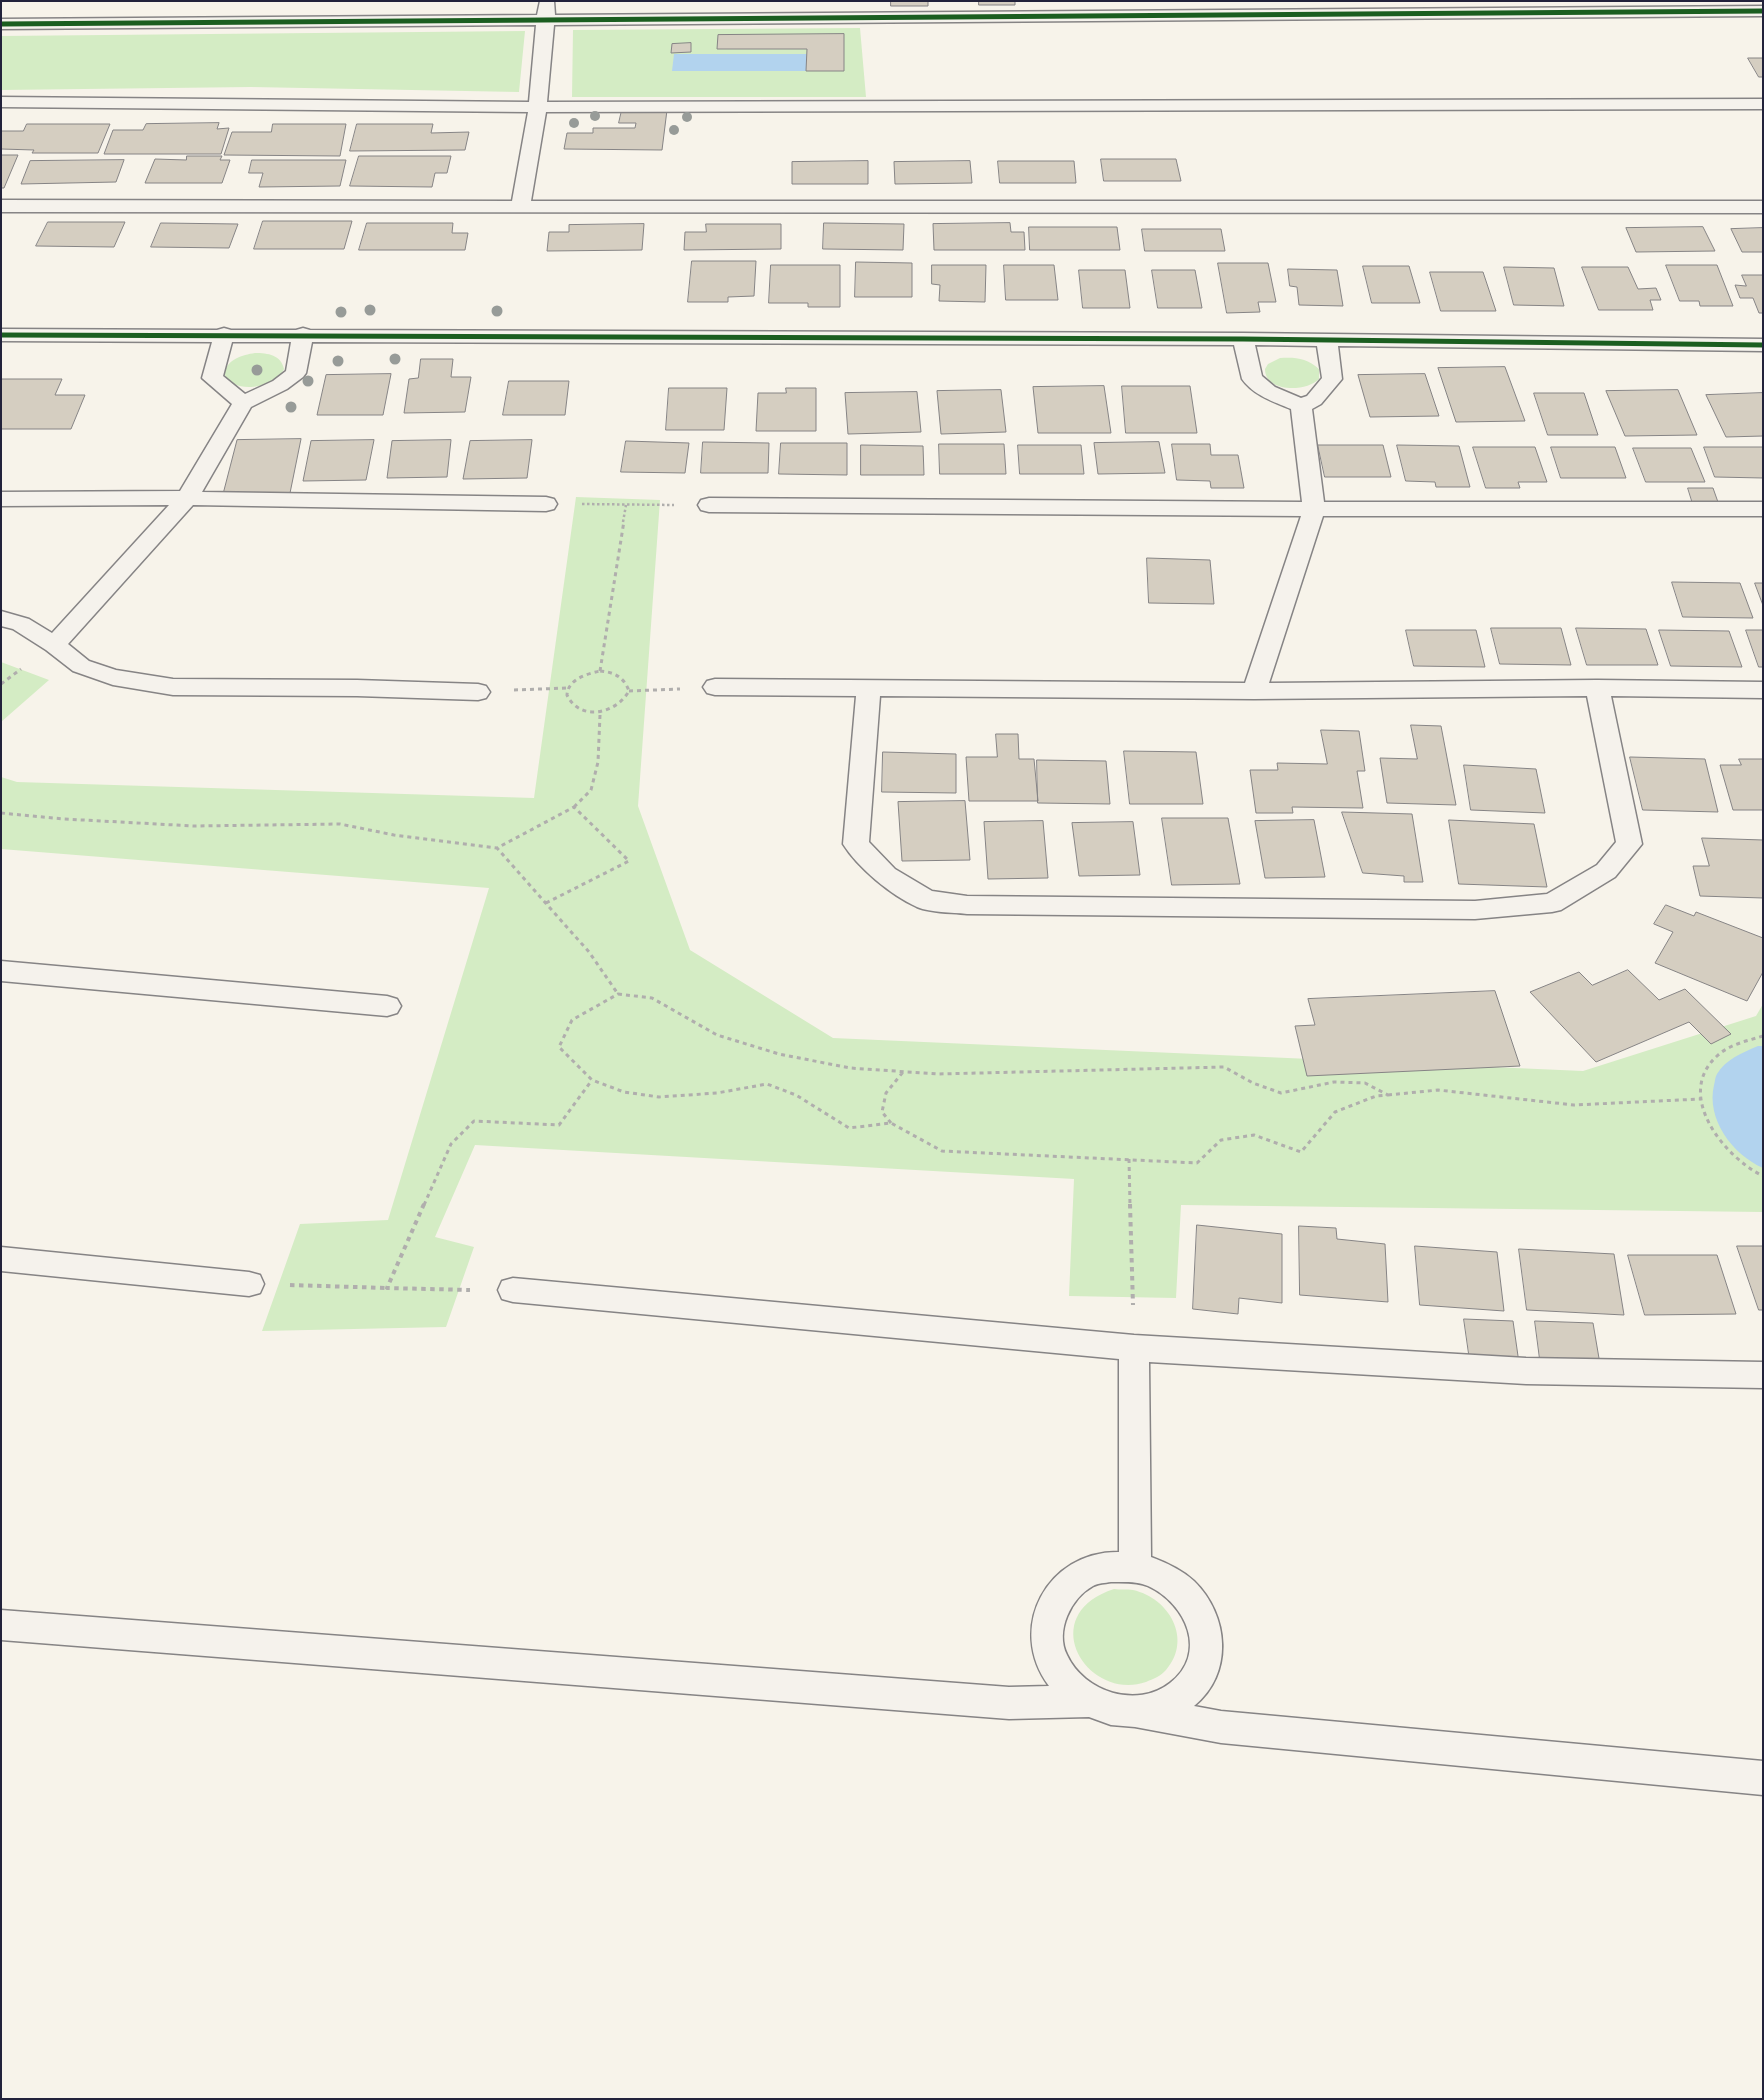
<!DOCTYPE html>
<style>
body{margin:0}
#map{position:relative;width:1764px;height:2100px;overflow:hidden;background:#f7f3ea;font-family:Sriracha,sans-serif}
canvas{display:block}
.frame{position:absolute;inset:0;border:2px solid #22223b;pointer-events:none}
</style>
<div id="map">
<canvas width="1764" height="2100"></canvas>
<div class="frame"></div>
</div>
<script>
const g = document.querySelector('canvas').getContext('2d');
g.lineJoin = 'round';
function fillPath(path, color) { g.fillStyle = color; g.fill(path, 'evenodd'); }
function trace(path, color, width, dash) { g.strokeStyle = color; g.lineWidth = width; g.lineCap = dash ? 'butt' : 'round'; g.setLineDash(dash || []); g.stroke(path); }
fillPath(new Path2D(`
 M 860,28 L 866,97 L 572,97 L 573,30 Z
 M 525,31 L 519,92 L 251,87 L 1,90 L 1,36 Z
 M 255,353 C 268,353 281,355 284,369 C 275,388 233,396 224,373 C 228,359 242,355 255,353 Z
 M 1280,358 C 1295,357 1307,358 1319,369 L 1319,379 C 1307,392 1265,393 1265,369 L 1268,364 Z
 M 576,497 L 660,500 L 638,806 L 690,950 L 833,1038 L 1583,1071 L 1756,1016 L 1763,1004 L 1763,1212 L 1181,1205 L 1176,1298 L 1069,1296 L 1074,1179 L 475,1145 L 435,1237 L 474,1247 L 446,1327 L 262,1331 L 300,1224 L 388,1220 L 489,888 L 1,849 L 1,777 L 17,782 L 534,798 Z
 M 1,662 L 49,680 L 1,722 Z
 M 1114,1589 C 1120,1590 1127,1589 1133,1590 C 1169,1598 1193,1639 1166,1670 C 1161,1676 1153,1679 1146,1682 C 1087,1702 1034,1615 1114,1589 Z`), '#d4ecc4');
fillPath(new Path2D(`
 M 674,54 L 807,54 L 806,71 L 672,71 Z
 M 1758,1046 L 1763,1046 L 1763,1168 C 1732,1154 1706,1119 1714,1085 C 1715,1082 1715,1077 1717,1074 C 1726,1059 1742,1053 1758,1046 Z`), '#b2d3ee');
const building = new Path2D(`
 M 891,1 L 928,1 L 928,6 L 891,6 Z
 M 979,1 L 1015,1 L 1015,5 L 979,5 Z
 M 844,34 L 844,71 L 806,71 L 807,49 L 717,49 L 718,35 Z
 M 691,43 L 691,52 L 671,53 L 672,44 Z
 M 1748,58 L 1763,58 L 1763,77 L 1759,77 Z
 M 622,110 L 667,110 L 662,150 L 564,149 L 567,133 L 593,133 L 593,128 L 635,128 L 636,123 L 619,123 Z
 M 219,123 L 217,129 L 229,128 L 221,154 L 104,154 L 113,130 L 143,130 L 146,124 Z
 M 27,124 L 110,124 L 98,153 L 32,153 L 34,150 L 1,149 L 1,131 L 23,131 Z
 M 273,124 L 346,124 L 340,156 L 224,155 L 232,132 L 271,132 Z
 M 357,124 L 433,124 L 431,133 L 469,132 L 465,150 L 350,151 Z
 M 1,155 L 18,155 L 4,188 L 1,188 Z
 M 187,156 L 222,156 L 220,160 L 230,160 L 222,183 L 145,183 L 155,159 L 186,160 Z
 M 359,156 L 451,156 L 447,173 L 435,173 L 432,187 L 350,186 Z
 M 1101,159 L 1176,159 L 1181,181 L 1104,181 Z
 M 124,160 L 116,182 L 21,184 L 30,161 Z
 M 252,160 L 346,160 L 340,186 L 259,187 L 263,173 L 249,173 Z
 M 868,161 L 868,184 L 792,184 L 792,162 Z
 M 970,161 L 972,183 L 895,184 L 894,162 Z
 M 998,161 L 1074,161 L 1076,183 L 1000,183 Z
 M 263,221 L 352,221 L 344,249 L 254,249 Z
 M 48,222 L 125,222 L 114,247 L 36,246 Z
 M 161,223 L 238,224 L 229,248 L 151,247 Z
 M 367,223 L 453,223 L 452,233 L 468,233 L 465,250 L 359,250 Z
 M 824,223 L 904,224 L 903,250 L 823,249 Z
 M 1010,223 L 1011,232 L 1024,232 L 1025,250 L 934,250 L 933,224 Z
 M 644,224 L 642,250 L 547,251 L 549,232 L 569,232 L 569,225 Z
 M 706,224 L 781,224 L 781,249 L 684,250 L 685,232 L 706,232 Z
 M 1029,227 L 1117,227 L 1120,250 L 1030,250 Z
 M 1703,227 L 1715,251 L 1636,252 L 1626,228 Z
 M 1763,228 L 1763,252 L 1742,252 L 1731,229 Z
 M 1142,229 L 1221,229 L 1225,251 L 1145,251 Z
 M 692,261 L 756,261 L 754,296 L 728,297 L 728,302 L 688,302 Z
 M 856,262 L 912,263 L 912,297 L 855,297 Z
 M 1218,263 L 1268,263 L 1276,302 L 1258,302 L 1260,312 L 1227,313 Z
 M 771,265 L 840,265 L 840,307 L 808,307 L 808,303 L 769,303 Z
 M 932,265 L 986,265 L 985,302 L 939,301 L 940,285 L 932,284 Z
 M 1004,265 L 1054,265 L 1058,300 L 1006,300 Z
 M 1666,265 L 1717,265 L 1733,306 L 1700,306 L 1699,301 L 1680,301 Z
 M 1363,266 L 1409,266 L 1420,303 L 1372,303 Z
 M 1504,267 L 1554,268 L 1564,306 L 1514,305 Z
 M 1582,267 L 1628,267 L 1638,289 L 1656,288 L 1661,300 L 1650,300 L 1653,310 L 1599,310 Z
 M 1288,269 L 1337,270 L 1343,306 L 1299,305 L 1297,287 L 1290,286 Z
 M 1079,270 L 1125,270 L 1130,308 L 1083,308 Z
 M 1152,270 L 1195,270 L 1202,308 L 1158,308 Z
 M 1430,272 L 1483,272 L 1496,311 L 1441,311 Z
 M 1742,275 L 1763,275 L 1763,313 L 1759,313 L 1753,298 L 1740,298 L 1735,285 L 1746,286 Z
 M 421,359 L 453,359 L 451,377 L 471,377 L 465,412 L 404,413 L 409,379 L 418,378 Z
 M 1505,367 L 1525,421 L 1456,422 L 1438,368 Z
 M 391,374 L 383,415 L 317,415 L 326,375 Z
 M 1425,374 L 1439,416 L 1370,417 L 1358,375 Z
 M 1,379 L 62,379 L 55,395 L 85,395 L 71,429 L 1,429 Z
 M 509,381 L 569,381 L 565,415 L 503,415 Z
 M 1104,386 L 1111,433 L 1038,433 L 1033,387 Z
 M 1122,386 L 1190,386 L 1197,433 L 1126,433 Z
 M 669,388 L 727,388 L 724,430 L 666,430 Z
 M 786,388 L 816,388 L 816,431 L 756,431 L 758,393 L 786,393 Z
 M 1001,390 L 1006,432 L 941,434 L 937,391 Z
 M 1678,390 L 1697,435 L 1625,436 L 1606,391 Z
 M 917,392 L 921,432 L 848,434 L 845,393 Z
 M 1534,393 L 1584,393 L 1598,435 L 1548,435 Z
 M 1763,393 L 1763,436 L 1726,437 L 1706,395 Z
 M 301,439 L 289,498 L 222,498 L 237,440 Z
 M 374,440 L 366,480 L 303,481 L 311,441 Z
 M 451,440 L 447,477 L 387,478 L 392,441 Z
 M 532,440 L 527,478 L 463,479 L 470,441 Z
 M 626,441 L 689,443 L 685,473 L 621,472 Z
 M 703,442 L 769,443 L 768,473 L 701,473 Z
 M 1159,442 L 1165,473 L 1098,474 L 1094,443 Z
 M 781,443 L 847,443 L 847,475 L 779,474 Z
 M 939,444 L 1004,444 L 1006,474 L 940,474 Z
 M 1172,444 L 1210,444 L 1211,455 L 1238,455 L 1244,488 L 1211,488 L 1210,481 L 1177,480 Z
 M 861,445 L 923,446 L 924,475 L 861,475 Z
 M 1018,445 L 1081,445 L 1084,474 L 1020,474 Z
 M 1318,445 L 1383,445 L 1391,477 L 1325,477 Z
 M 1397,445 L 1459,446 L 1470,487 L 1436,487 L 1435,482 L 1406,481 Z
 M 1473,447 L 1535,447 L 1547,482 L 1518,482 L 1520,488 L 1486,488 Z
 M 1551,447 L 1615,447 L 1626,478 L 1561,478 Z
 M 1704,447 L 1763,447 L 1763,478 L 1715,477 Z
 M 1633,448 L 1691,448 L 1705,482 L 1646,482 Z
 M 1688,488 L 1713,488 L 1719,505 L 1693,504 Z
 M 1147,558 L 1210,560 L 1214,604 L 1149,603 Z
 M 1672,582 L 1740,583 L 1753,618 L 1683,617 Z
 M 1755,583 L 1763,583 L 1763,605 Z
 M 1491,628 L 1561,628 L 1571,665 L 1500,664 Z
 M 1576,628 L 1646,629 L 1658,665 L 1587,665 Z
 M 1406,630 L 1476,630 L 1485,667 L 1414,666 Z
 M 1659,630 L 1729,631 L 1742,667 L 1671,666 Z
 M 1746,630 L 1763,630 L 1763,667 L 1759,667 Z
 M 1411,725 L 1441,726 L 1456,805 L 1387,803 L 1380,758 L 1417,759 Z
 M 1321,730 L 1359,731 L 1365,771 L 1357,771 L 1363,808 L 1292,807 L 1293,813 L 1256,813 L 1250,770 L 1278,770 L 1277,763 L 1327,764 Z
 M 996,734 L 1018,734 L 1019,759 L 1034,759 L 1038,801 L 969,801 L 966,757 L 997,757 Z
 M 1124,751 L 1196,752 L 1203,804 L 1130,804 Z
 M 883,752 L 956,754 L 956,793 L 882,792 Z
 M 1630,757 L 1705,759 L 1718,812 L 1643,810 Z
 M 1739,759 L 1763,759 L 1763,810 L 1733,810 L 1720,765 L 1741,765 Z
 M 1037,760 L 1106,761 L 1110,804 L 1038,803 Z
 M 1464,765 L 1536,769 L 1545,813 L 1471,810 Z
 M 965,801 L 970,860 L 902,861 L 898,802 Z
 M 1342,812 L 1412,814 L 1423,882 L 1404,882 L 1404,876 L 1363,873 Z
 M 1162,818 L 1228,818 L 1240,884 L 1172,885 Z
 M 1314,820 L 1325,877 L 1265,878 L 1255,821 Z
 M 1449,820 L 1534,824 L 1547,887 L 1459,884 Z
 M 1043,821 L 1048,878 L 988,879 L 984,822 Z
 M 1133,822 L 1140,875 L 1079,876 L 1072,823 Z
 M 1702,838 L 1763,840 L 1763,898 L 1700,896 L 1693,866 L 1709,866 Z
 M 1666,905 L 1694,916 L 1696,912 L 1763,938 L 1763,972 L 1747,1001 L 1655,963 L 1673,932 L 1654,924 Z
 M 1628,970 L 1659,1000 L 1685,989 L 1731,1034 L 1711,1044 L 1689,1022 L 1596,1062 L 1530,992 L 1579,972 L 1592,985 Z
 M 1495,991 L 1520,1066 L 1307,1076 L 1295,1026 L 1315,1025 L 1308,999 Z
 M 1197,1225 L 1282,1234 L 1282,1303 L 1239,1298 L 1238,1314 L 1193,1309 Z
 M 1299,1226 L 1336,1228 L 1337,1239 L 1385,1244 L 1388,1302 L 1300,1295 Z
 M 1415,1246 L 1497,1252 L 1504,1311 L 1420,1305 Z
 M 1737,1246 L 1763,1246 L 1763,1310 L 1759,1310 Z
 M 1519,1249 L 1614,1254 L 1624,1315 L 1527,1310 Z
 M 1628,1255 L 1717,1255 L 1736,1314 L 1645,1315 Z
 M 1464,1319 L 1513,1321 L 1519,1363 L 1470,1361 Z
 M 1535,1321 L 1593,1323 L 1601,1370 L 1541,1367 Z`);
fillPath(building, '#d5cec1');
trace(building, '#868485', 1);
const minor = new Path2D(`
 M 540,1 L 554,1 L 555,15 L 1763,6 L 1763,16 L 554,25 L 547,102 L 1763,99 L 1763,109 L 546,112 L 531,201 L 1763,201 L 1763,213 L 1,212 L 1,200 L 512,201 L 528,112 L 1,107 L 1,97 L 529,102 L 536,25 L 1,29 L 1,19 L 537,15 Z
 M 224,328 L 231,330 L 296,330 L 303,328 L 310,330 L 1243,333 L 1763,339 L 1763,351 L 1338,346 L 1342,379 L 1321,404 L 1312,409 L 1324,502 L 1763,502 L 1763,516 L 1323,516 L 1269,683 L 1597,680 L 1763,682 L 1763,698 L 1611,696 L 1642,844 L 1615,877 L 1561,910 L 1552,912 L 1475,919 L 967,914 C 951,912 931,913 917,907 C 891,895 858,868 843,844 L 856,696 L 715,695 L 707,693 L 703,687 L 707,681 L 715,679 L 1245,683 L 1301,516 L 709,512 L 701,510 L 698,505 L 701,500 L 709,498 L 1302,502 L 1291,409 C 1274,402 1253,395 1242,379 L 1234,345 L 312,342 L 306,373 L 303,377 L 287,389 L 251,407 L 202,492 L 546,497 L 554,499 L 557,504 L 554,509 L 546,511 L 193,505 L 68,644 L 89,661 L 116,670 L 173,679 L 357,680 L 478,684 L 486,686 L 490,692 L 486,698 L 478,700 L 357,696 L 173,695 L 113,685 L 73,671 L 46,650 L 13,629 L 1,626 L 1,611 L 29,619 L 52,633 L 169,505 L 1,506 L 1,492 L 180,491 L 232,404 L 202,378 L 212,342 L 1,341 L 1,329 L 217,330 ZM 232,342 L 291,342 L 286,371 L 273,381 L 245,394 L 223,376 ZM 1255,345 L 1317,346 L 1322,378 L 1307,396 L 1301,398 L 1275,387 L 1262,376 ZM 880,696 L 1254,699 L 1587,696 L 1616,842 L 1597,865 L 1547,894 L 1475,901 L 967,896 L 932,891 L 895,869 L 869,842 Z
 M 1,961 L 387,996 L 397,999 L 401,1006 L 397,1013 L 387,1016 L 1,981 Z
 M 1,1247 L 249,1272 L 260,1275 L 264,1284 L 260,1293 L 249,1296 L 1,1271 Z
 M 513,1278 L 1134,1335 L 1526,1358 L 1763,1362 L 1763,1388 L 1526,1384 L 1149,1362 L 1151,1557 C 1167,1563 1182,1570 1194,1581 C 1229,1615 1234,1674 1194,1706 L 1221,1711 L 1763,1761 L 1763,1795 L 1221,1743 L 1135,1727 L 1111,1725 L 1089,1717 L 1009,1719 L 1,1640 L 1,1610 L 1009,1687 L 1049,1686 C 1006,1628 1047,1551 1119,1552 L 1119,1359 L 513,1302 L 502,1299 L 498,1290 L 502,1281 ZM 1111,1582 C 1123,1582 1138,1581 1148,1586 C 1187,1604 1208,1654 1170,1683 C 1137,1709 1084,1692 1067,1655 C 1055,1631 1071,1598 1093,1586 C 1098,1583 1105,1583 1111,1582 Z`);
trace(minor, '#868485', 3);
trace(new Path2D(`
 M 582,504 L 674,505
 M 623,522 L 626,505`), '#b0aead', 2.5, [2.5, 2.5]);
trace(new Path2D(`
 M 600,671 L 624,521
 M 600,671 C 614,672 624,677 629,691 C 616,714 580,722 567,695 C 568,679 587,674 600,671 Z
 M 1,684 L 21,669
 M 514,690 L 568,688
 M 629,691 L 680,689
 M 574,807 L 591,790 L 598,762 L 600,715
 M 1,813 L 64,819 L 194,826 L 340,824 L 394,835 L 497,848
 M 546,903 L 629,861 L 574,807 L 497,848 L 589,952 L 618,994
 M 618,994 L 652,998 L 717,1035 L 779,1054 L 850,1068 L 938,1074 L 1224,1067 L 1253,1083 L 1281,1093 L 1334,1082 L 1365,1083 L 1388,1095 L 1376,1096 L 1335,1112 L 1301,1152 L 1254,1135 L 1221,1140 L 1197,1163 L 942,1151 L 891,1123 L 849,1128 L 796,1095 L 767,1084 L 717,1093 L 659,1097 L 624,1092 L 592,1080 L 559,1047 L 572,1020 Z
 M 1763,1036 C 1747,1041 1730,1044 1717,1056 C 1674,1095 1724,1157 1763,1176
 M 1388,1095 L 1438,1090 L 1574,1105 L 1700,1099
 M 891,1123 L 882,1112 L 886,1093 L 903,1072
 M 1129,1159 L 1130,1205
 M 424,1205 L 451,1144 L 474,1121 L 559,1125 L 592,1080`), '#b0aead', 3, [4, 4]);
trace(new Path2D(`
 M 424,1204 L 387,1288 L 470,1290
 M 1130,1204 L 1133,1305
 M 290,1285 L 387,1288`), '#b0aead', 4, [4.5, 4.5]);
fillPath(minor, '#f5f2ec');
trace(new Path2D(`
 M 1,24 L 1763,11
 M 1,335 L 1243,339 L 1763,345`), '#1b5e20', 5);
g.fillStyle = '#979b98';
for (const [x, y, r] of [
 [595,116,5],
 [687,117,5],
 [574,123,5],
 [674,130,5],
 [370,310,5.5],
 [497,311,5.5],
 [341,312,5.5],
 [395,359,5.5],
 [338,361,5.5],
 [257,370,5.5],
 [308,381,5.5],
 [291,407,5.5]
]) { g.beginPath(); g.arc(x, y, r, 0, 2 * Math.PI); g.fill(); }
</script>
